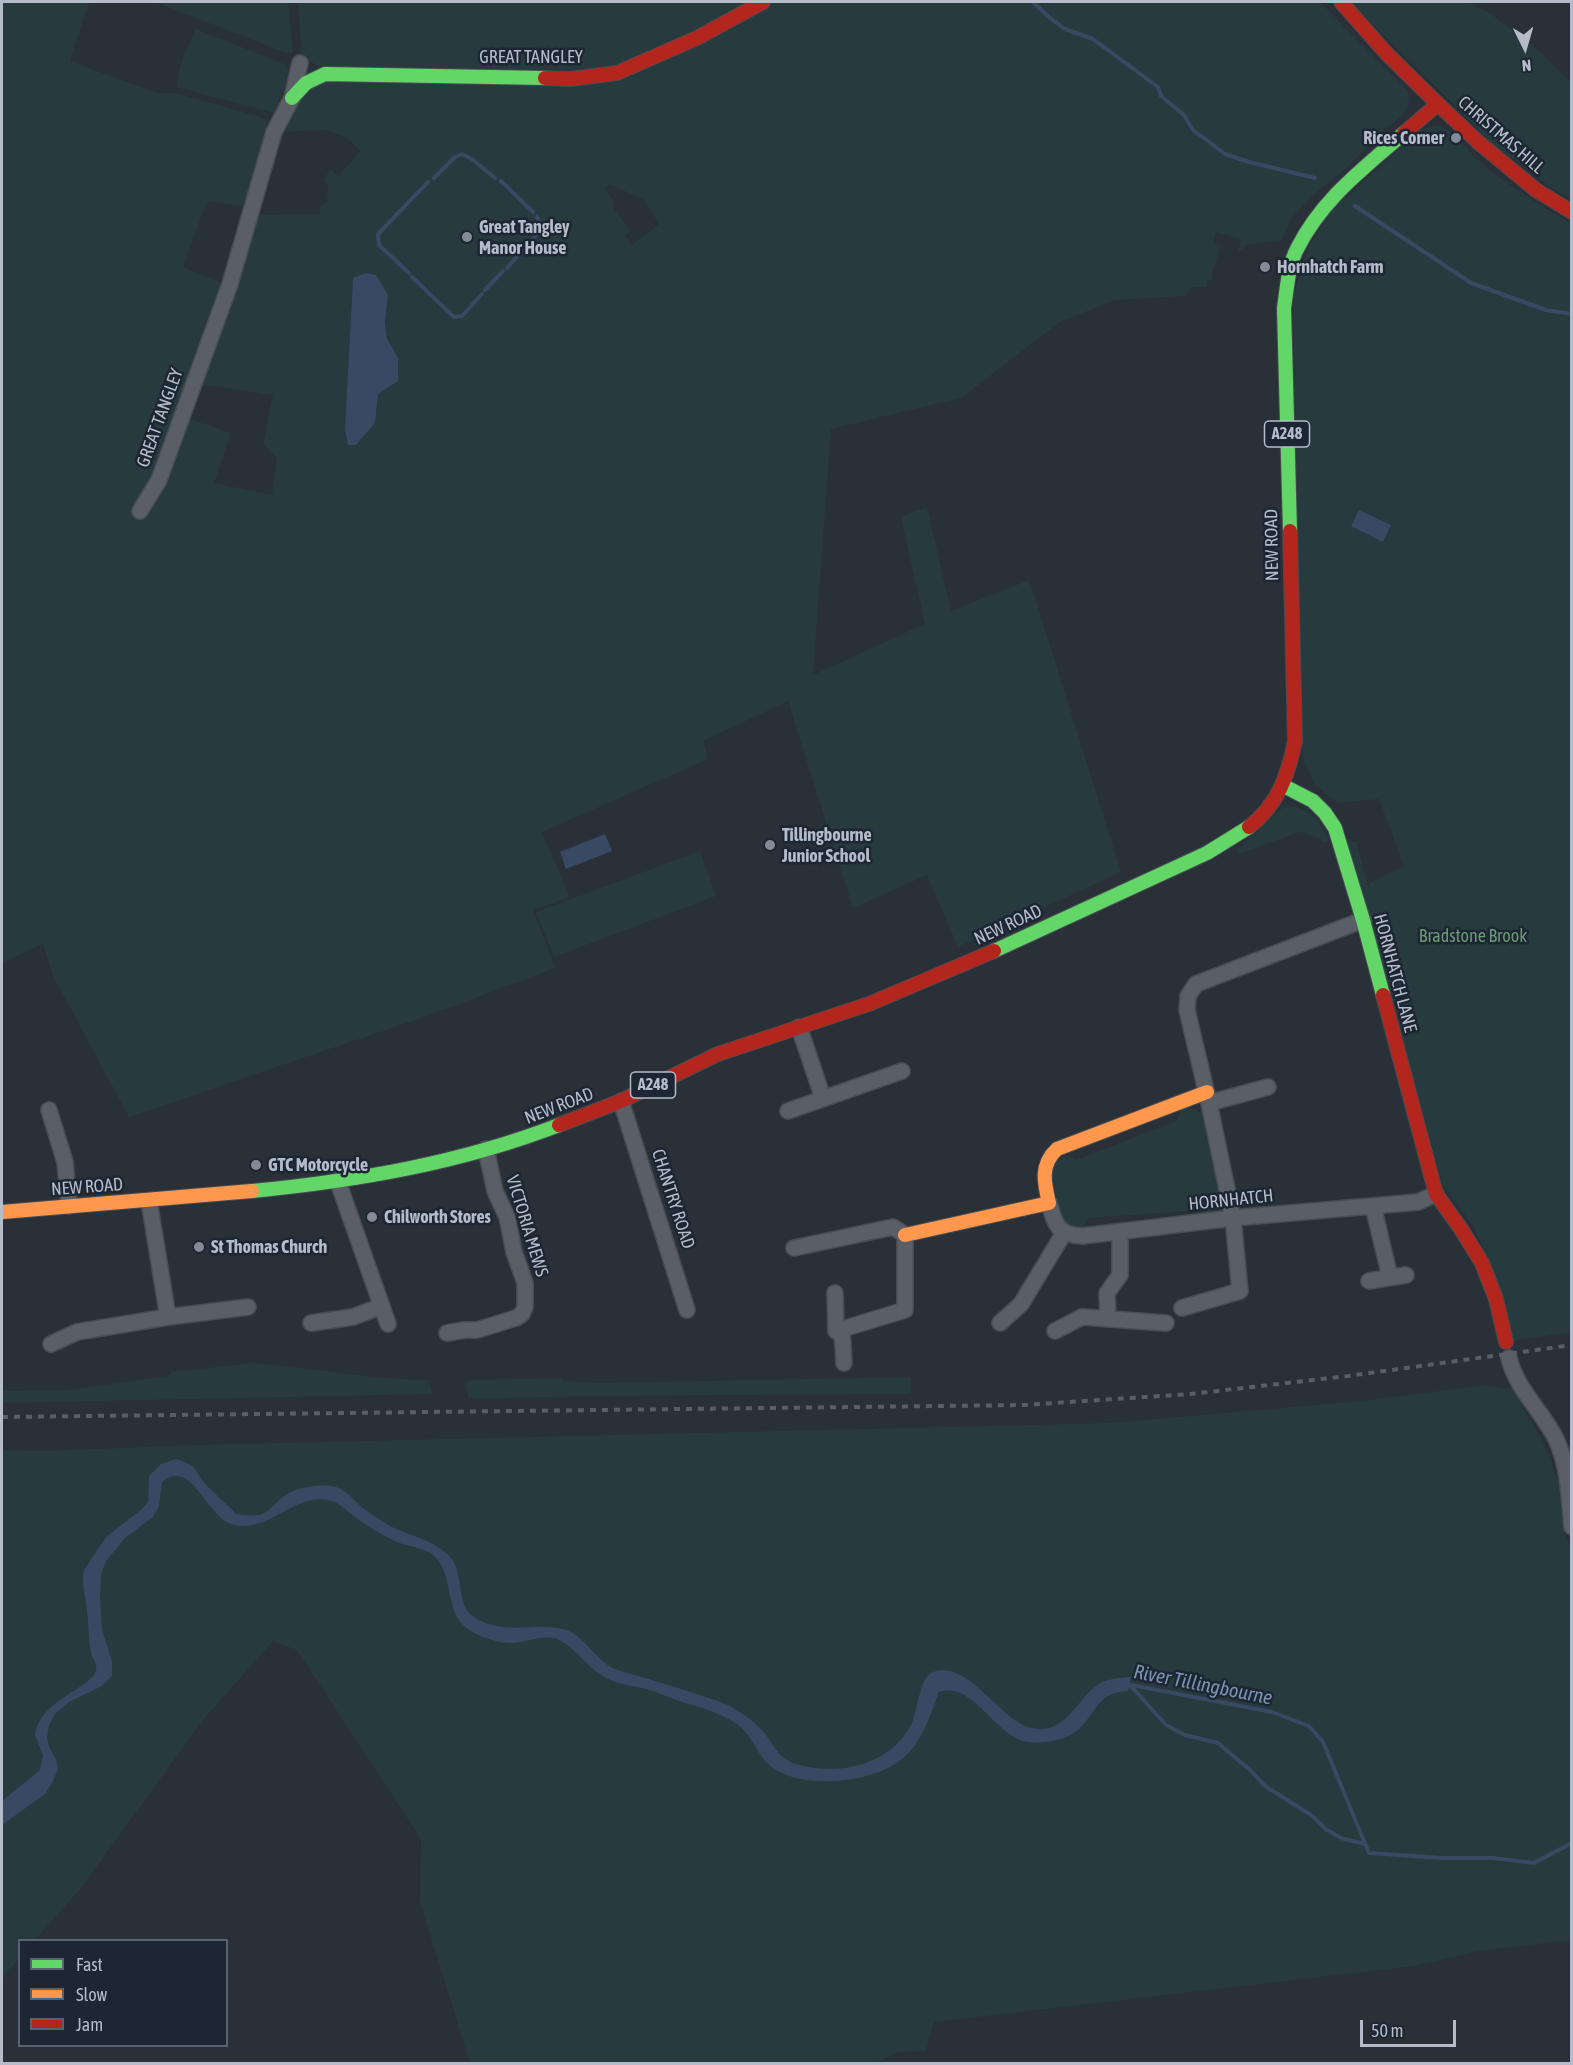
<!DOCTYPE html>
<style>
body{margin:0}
#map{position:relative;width:1573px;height:2065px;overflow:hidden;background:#2a3038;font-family:"Asap Condensed",sans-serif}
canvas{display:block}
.frame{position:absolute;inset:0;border:3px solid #b4bcc9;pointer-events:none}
.legend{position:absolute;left:18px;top:1939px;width:210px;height:108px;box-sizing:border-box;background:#1d2633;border:2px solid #59626f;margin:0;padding:8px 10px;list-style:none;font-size:18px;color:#b4bcc9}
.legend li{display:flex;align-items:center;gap:12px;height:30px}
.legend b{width:30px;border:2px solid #59626f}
.north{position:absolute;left:1495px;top:18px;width:60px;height:60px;-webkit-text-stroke:4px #1d2633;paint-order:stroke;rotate:175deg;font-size:16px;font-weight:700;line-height:24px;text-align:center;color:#b4bcc9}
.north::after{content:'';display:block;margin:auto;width:21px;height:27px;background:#b4bcc9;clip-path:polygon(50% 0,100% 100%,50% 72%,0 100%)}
.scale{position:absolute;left:1360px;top:2020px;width:96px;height:27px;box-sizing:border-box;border:3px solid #b4bcc9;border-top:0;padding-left:8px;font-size:18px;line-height:21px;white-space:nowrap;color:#b4bcc9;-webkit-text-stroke:4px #1d2633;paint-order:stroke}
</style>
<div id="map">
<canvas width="1573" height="2065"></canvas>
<div class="frame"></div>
<ul class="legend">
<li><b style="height:8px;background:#63d668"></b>Fast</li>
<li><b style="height:8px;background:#ff974d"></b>Slow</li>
<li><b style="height:8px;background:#b3261e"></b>Jam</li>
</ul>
<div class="north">N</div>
<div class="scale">50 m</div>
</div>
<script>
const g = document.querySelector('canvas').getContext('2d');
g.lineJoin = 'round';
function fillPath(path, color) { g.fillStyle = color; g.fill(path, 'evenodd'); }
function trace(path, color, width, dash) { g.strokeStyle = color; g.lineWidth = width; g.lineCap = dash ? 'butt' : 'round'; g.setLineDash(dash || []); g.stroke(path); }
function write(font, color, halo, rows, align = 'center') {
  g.font = font + ' "Asap Condensed",sans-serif'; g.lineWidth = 5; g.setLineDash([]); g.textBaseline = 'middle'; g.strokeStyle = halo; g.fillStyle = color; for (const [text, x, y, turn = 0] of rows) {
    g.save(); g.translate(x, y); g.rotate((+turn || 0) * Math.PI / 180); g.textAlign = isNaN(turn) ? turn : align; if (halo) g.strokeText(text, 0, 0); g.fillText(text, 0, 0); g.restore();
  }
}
fillPath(new Path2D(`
 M 2,2 L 89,2 L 70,61 L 157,93 L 175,93 L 261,117 L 268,121 L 244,206 L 207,201 L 183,267 L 222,283 L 156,467 L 137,505 L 131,511 L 147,516 L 185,417 L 231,433 L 214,483 L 272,495 L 277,458 L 263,444 L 273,395 L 197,384 L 263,179 L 260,215 L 320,214 L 320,207 L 327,201 L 328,187 L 324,180 L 330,169 L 338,176 L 360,151 L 347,138 L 326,130 L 279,132 L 291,106 L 321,78 L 601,70 L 322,68 L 302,57 L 298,2 L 1320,2 L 1408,91 L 1409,104 L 1402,116 L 1382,132 L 1347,167 L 1312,196 L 1291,219 L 1282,240 L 1250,244 L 1238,252 L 1241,239 L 1216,232 L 1213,243 L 1220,246 L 1215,267 L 1212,268 L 1212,280 L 1207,281 L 1207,287 L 1192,287 L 1185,296 L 1115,300 L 1060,322 L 961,398 L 831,429 L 813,675 L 925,624 L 901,517 L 927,507 L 951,611 L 1027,581 L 1031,585 L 1121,872 L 958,947 L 927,875 L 853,908 L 788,701 L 703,741 L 708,759 L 542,832 L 570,897 L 533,910 L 555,968 L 427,1016 L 129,1117 L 54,978 L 43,944 L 2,963 ZM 609,184 L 643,199 L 659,224 L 632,245 L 625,236 L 631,231 L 614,209 L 612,198 L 605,189 ZM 353,278 L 388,295 C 385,325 382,331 398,358 L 378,394 L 375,423 L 345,428 Z
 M 155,2 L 288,2 L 293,52 L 286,53 Z
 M 1350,2 L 1469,2 L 1491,14 L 1542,53 L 1571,83 L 1571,198 L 1556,191 L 1495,146 Z
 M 196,29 L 287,65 L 289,76 L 274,113 L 177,87 C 177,67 187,47 196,29 Z
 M 1437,125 C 1461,135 1467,151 1486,167 C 1510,186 1544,208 1571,223 L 1571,1332 L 1513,1341 L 1501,1293 L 1474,1227 L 1443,1185 L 1346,838 L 1356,842 L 1369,889 L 1370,883 L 1404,866 L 1379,799 L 1337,803 L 1314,784 L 1302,756 L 1293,296 L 1309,247 L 1330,212 L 1420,130 Z
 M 1289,806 C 1313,809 1318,820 1329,840 L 1324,843 L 1320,838 L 1299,832 L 1239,854 L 1237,850 L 1282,808 Z
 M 700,851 L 716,896 L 554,957 L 536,912 Z
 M 1189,1107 L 1196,1109 L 1205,1116 L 1224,1211 C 1215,1217 1210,1215 1201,1210 L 1089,1218 L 1081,1229 L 1070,1226 L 1059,1218 L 1052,1165 L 1065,1155 L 1076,1160 L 1177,1121 L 1181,1110 Z
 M 252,1363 C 311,1368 369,1379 428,1380 L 433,1394 L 2,1403 L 2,1391 L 68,1390 L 168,1376 L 172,1372 Z
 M 910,1377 L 911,1394 L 589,1396 L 469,1399 L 465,1383 L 470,1380 L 562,1378 L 563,1381 L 598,1383 Z
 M 1486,1385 L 1504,1389 L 1512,1388 L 1544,1443 L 1560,1487 L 1563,1529 L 1571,1548 L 1571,1940 L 1479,1951 L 1414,1966 L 934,2022 L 926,2051 L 899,2052 L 875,2063 L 470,2063 L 420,1902 L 421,1839 L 297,1650 L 273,1641 L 203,1720 L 81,1888 L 35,1940 L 20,1940 L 19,1958 L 2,1978 L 2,1450 L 45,1451 L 196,1445 L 1111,1423 L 1361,1401 Z`), '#273a3e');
fillPath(new Path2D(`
 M 366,273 L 376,275 L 388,295 L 385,322 L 387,338 L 398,358 L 398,381 L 378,394 L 375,423 L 356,445 L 348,445 L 345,428 L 353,278 Z
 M 1359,510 L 1391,525 L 1383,542 L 1351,526 Z
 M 605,834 L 612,851 L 566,869 L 560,852 Z
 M 176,1459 C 202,1467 193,1472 208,1487 C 217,1496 227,1504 236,1514 C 243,1515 251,1516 259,1515 C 270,1512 275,1503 284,1496 C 296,1487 322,1483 336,1487 C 349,1491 357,1505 368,1512 C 379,1519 391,1528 404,1532 C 420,1538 439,1544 451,1558 C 465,1575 454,1607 477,1619 C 507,1636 537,1621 566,1630 C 584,1636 595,1658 611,1667 C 620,1672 632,1674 642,1677 C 671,1686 700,1694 728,1705 C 740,1712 752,1719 761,1729 C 770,1738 776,1754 787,1760 C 793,1764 803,1766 809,1767 C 848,1774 891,1762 911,1725 C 918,1712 919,1677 933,1672 C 969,1659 1000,1722 1032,1728 C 1065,1735 1075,1702 1096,1686 C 1107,1678 1119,1678 1131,1677 L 1128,1691 C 1098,1692 1098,1710 1080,1728 C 1067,1741 1040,1745 1023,1741 C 994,1733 971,1680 939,1692 C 930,1716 922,1743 902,1759 C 873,1783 804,1790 773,1768 C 755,1755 753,1732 732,1721 C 717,1712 699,1707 682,1702 C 670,1698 658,1692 646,1689 C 635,1686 623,1685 613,1681 C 590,1673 579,1650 559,1640 C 547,1633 525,1643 511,1643 C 500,1643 484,1638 474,1633 C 442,1616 456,1580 436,1558 C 428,1548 409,1547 397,1542 C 382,1535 368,1527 355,1517 C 350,1514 345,1508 340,1505 C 300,1482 271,1537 231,1524 C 206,1516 191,1457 162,1482 L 159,1506 L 153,1517 L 125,1538 L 106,1561 L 101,1574 L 100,1598 L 102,1630 L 112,1661 L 112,1676 L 102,1686 L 69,1702 L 55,1714 L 49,1725 L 47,1738 L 49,1747 L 56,1759 L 58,1769 L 53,1781 L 45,1794 L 2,1825 L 2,1801 L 40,1770 L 43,1755 L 35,1735 C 39,1700 91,1689 96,1670 C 98,1663 92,1659 91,1653 C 88,1639 89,1625 87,1611 C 86,1598 81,1583 84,1570 L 106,1537 L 142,1509 L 148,1502 L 149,1476 L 161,1464 Z`), '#384963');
trace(new Path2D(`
 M 1033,2 L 1050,18 L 1065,29 L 1093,39 L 1158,87 L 1161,96 L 1184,115 L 1193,130 L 1225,154 L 1249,162 L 1315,178
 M 434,178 L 455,157 L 462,154 L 472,159 L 495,178
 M 501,181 L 533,212
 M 1355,206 L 1471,283 L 1546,310 L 1572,314
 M 507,268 L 539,232 L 540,223 L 537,217
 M 409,273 L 379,245 L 378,234 L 428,182
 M 412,277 L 454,317 L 462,316 L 482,294
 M 485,290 L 503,271
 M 1126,1684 L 1272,1712 L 1309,1726 L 1323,1742 L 1369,1853 L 1443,1858 L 1493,1858 L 1534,1863 L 1572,1843
 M 1129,1684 L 1166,1725 L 1185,1735 L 1218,1743 L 1250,1770 L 1265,1786 L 1311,1815 L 1327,1830 L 1341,1838 L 1365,1844`), '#384963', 4);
const street = new Path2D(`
 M 140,511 L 159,480 L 230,284 L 274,132 L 292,98 L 300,63
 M 799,1027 L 823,1098
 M 621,1101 L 687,1310
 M 1209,1103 L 1268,1087
 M 49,1110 L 65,1162 L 69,1206
 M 788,1111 L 902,1071
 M 337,1179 L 388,1324
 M 149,1201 L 168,1317
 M 1049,1203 C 1055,1224 1057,1235 1082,1236 L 1233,1218 L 1418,1202 L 1436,1194
 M 1373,1206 L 1390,1277
 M 794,1248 L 893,1227 L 905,1235 L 905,1310 L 836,1331 L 835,1293
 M 1369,1281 L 1406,1275
 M 1182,1308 L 1240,1291 L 1233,1218 L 1209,1103 L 1187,1010 L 1188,996 L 1196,984 L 1363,920
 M 1108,1319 L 1107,1293 L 1120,1275 L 1120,1232
 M 311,1323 L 353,1317 L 382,1306
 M 1000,1323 L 1021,1304 L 1064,1233
 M 842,1329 L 844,1363
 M 1055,1331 L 1082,1317 L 1166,1323
 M 447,1333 L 465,1330 L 477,1330 L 516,1318 L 522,1314 L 525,1307 L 525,1283 L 514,1252 L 507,1217 L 495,1191 L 486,1149
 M 51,1344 L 77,1332 L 168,1317 L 248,1307
 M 1509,1358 C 1516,1389 1543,1412 1556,1439 C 1569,1467 1569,1498 1572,1527`);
const fast = new Path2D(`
 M 292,98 L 306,83 L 325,74 L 545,78
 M 1290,531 L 1284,308 C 1287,289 1288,266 1297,249 C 1322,199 1363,169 1404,133
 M 1284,786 L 1313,801 L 1325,813 L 1335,828 L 1363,920 L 1383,995
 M 994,951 L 1207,853 L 1249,827
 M 252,1191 C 356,1181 461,1163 559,1125`);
const slow = new Path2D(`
 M 2,1212 L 252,1191
 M 905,1235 L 1049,1203 C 1044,1182 1040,1165 1057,1149 L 1207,1092`);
const jam = new Path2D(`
 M 1341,2 L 1387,54 L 1438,104
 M 545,78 L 570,79 L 617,73 L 697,38 L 763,2
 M 1404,133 L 1438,104 L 1478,142 L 1536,190 L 1572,212
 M 1249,827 C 1278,805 1288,775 1295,741 L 1290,531
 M 1383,995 L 1436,1194 L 1461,1229 L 1482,1263 L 1496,1299 L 1506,1342
 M 559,1125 L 621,1101 L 718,1054 L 869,1004 L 994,951`);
trace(street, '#484c53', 18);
trace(fast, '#484c53', 16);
trace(slow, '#484c53', 16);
trace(jam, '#484c53', 16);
trace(street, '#5a5e66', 15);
trace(fast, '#63d668', 14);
trace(slow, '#ff974d', 14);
trace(jam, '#b3261e', 14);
trace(new Path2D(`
 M 2,1417 L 1024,1405 L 1191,1394 L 1348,1376 L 1572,1345`), '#595d64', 4, [6, 6]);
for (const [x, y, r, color] of [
 [1456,138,6,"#848b96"],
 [467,237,6,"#848b96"],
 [1265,267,6,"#848b96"],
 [770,845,6,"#848b96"],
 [256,1165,6,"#848b96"],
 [372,1217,6,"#848b96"],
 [199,1247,6,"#848b96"]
]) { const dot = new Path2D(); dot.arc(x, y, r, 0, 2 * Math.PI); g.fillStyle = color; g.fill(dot); trace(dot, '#1d2633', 2); }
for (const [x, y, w] of [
 [1287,434,45],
 [653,1085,45]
]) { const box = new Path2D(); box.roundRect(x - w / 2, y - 13, w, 26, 4.5); g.fillStyle = '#1d2633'; g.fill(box); trace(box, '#b4bcc9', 1.5); }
write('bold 16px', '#b4bcc9', null, [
 ["A248",1287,434],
 ["A248",653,1085]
]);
write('18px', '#b4bcc9', '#1d2633', [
 ["GREAT TANGLEY",531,57],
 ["CHRISTMAS HILL",1501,135,41],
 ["GREAT TANGLEY",160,418,-70],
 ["NEW ROAD",1272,545,-91],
 ["NEW ROAD",1008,925,-25],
 ["HORNHATCH LANE",1395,973,75],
 ["NEW ROAD",559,1106,-21],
 ["NEW ROAD",87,1187,-4],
 ["CHANTRY ROAD",673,1199,72],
 ["HORNHATCH",1231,1200,-6],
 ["VICTORIA MEWS",527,1226,73]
]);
write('bold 18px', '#b4bcc9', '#1d2633', [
 ["Rices Corner",1444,138,"right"],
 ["Great Tangley",479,227],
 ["Manor House",479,248],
 ["Hornhatch Farm",1277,267],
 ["Tillingbourne",782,835],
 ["Junior School",782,856],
 ["GTC Motorcycle",268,1165],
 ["Chilworth Stores",384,1217],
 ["St Thomas Church",211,1247]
], 'left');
write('18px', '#6b9a76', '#1d2633', [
 ["Bradstone Brook",1473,936]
]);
write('italic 20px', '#7c92b1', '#1d2633', [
 ["River Tillingbourne",1203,1685,11]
]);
</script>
